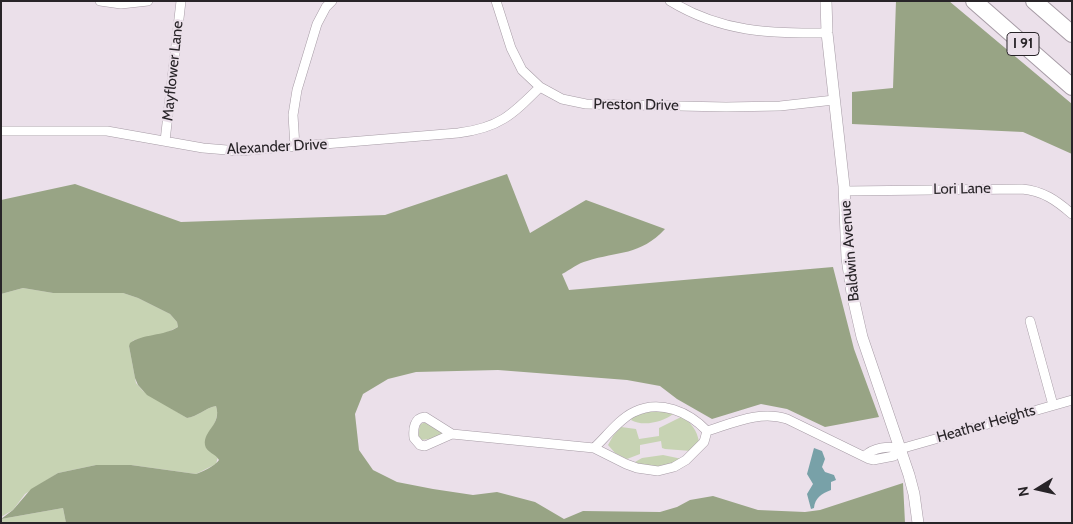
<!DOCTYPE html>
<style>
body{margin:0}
#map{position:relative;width:1073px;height:524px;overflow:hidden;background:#ebe0ea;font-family:Cabin,sans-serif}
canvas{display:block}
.frame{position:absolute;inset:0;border:2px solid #282428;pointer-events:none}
.north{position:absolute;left:1013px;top:464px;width:50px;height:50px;-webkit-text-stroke:4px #ebe0ea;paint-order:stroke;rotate:260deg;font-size:14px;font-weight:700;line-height:20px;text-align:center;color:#282428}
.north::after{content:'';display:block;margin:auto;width:18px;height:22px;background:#282428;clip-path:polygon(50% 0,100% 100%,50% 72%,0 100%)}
</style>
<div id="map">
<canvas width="1073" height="524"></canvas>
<div class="frame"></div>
<div class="north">N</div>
</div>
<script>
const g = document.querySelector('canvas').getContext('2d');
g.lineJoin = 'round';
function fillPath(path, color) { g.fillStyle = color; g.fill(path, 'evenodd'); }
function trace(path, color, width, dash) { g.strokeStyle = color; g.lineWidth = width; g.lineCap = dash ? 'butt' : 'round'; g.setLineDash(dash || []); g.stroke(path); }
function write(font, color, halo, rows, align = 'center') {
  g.font = font + ' Cabin,sans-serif'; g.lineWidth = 4.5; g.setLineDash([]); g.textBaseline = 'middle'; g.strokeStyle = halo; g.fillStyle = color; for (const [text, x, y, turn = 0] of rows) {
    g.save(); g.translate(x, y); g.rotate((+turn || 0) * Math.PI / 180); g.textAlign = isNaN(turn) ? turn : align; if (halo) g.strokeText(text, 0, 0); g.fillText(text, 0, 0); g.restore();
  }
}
fillPath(new Path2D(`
 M 23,288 L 53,293 L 123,293 L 138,298 L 170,314 L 177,322 L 178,327 L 162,335 L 134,340 L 129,346 L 135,378 L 136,383 L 143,391 L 187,418 C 197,417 205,408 216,406 C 221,421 208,430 205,444 L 218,457 L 216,464 L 196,474 L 131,465 L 96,465 L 58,473 L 25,494 L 13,510 L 1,517 L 1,294 Z
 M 650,411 L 663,411 L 673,414 C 663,422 643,427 631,420 L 633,417 Z
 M 681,417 C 691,422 697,430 699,442 L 691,451 L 665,449 L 662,448 L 661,441 L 640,445 L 640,454 L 627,459 L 615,453 L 608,445 L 613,436 L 621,427 L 636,429 L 639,439 L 659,436 L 659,428 Z
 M 423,423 L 426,423 L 445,433 L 430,439 L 421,440 L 418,435 L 420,425 Z
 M 663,455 L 682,459 C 666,466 651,470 635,462 L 642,458 Z
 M 63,508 L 66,523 L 1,523 L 1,519 Z`), '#c7d3b3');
fillPath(new Path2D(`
 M 896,1 L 949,1 L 1072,104 L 1072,154 L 1023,132 L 852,124 L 852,92 L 893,88 Z
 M 507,174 L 530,233 L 586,200 L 665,229 C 640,256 618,251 587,261 C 578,263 570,270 562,274 L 569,290 L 833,267 L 854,349 L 879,417 L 825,427 L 787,409 L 761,404 L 712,419 L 677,399 L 660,386 L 627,380 L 498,370 L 416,372 L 388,379 L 363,394 L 355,414 L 359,450 L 373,470 L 397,482 L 433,489 L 473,495 L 497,492 L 535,502 L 564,519 L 583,511 L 660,512 L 677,507 L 690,500 L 713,496 L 758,510 L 805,512 L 820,510 L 903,483 L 905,523 L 66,523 L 63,508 L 1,519 L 13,510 L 31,489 L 58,473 L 96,465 L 131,465 L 196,474 C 202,472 215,466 219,460 C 216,454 206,452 205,445 C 203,430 222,425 216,406 C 205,408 197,417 187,418 L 147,395 L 138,385 L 135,378 L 129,346 L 130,343 C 142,334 164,336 178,327 L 177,322 L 170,314 L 138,298 L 123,293 L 53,293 L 23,288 L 1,294 L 1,200 L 75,184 L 181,222 L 385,215 Z`), '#98a485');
fillPath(new Path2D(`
 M 814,448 L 822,451 L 825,459 L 822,467 L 825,472 L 834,475 L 836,480 L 831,482 L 831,490 C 821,494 815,498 814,508 L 811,509 L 807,494 L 813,484 L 807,474 Z`), '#78a1a8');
const minor = new Path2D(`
 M 100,1 L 121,4 L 148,1
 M 496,1 L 511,48 L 522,70 L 540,87 L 562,99 L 586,104 L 726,107 L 780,106 L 834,100
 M 670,1 C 723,33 768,33 827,33
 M 1,131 L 107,131 L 203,148 L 239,151 L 458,133 C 499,128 512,115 540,87
 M 165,141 L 181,1
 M 295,147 L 293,115 L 297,90 L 317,24 L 326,7 L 332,1
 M 845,191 L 1022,189 C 1043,191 1056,200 1072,214
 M 1030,321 L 1053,405
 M 425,417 L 452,434 L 425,446 L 420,445 L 414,438 C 413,429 414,418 425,417 Z
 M 707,431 C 733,423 760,410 787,419 L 869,459 L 873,460 L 894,456 L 900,449
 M 452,434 L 594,448 L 626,464 L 637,468 L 658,471 L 674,467 L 686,460 L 704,442 L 707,431
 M 594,448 C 606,437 619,419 634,412 C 660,399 689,412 707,431
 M 900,449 L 1072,400
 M 865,456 C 873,448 889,445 900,449`);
const tertiary = new Path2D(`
 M 826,1 L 827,33 L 844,186 L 847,258 L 852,293 L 862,337 L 909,475 L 914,494 L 918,523`);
const motorway = new Path2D(`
 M 974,1 L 1072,87
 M 1034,1 L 1072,34`);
trace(minor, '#a69ba5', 10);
trace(tertiary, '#a69ba5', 12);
trace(motorway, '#a69ba5', 18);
trace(minor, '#fff', 9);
trace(tertiary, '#fff', 11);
trace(motorway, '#fff', 16);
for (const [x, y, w] of [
 [1023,44,32]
]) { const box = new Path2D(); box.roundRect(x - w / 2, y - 11.5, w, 23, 4); g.fillStyle = '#ebe0ea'; g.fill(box); trace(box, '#282428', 1); }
write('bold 14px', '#282428', null, [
 ["I 91",1023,44]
]);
write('15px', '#282428', '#ebe0ea', [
 ["Mayflower Lane",173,71,-84],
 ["Preston Drive",636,105,1],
 ["Alexander Drive",277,147,-3],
 ["Lori Lane",962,189,-1],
 ["Baldwin Avenue",850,251,-95],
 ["Heather Heights",986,424,-16]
]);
</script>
